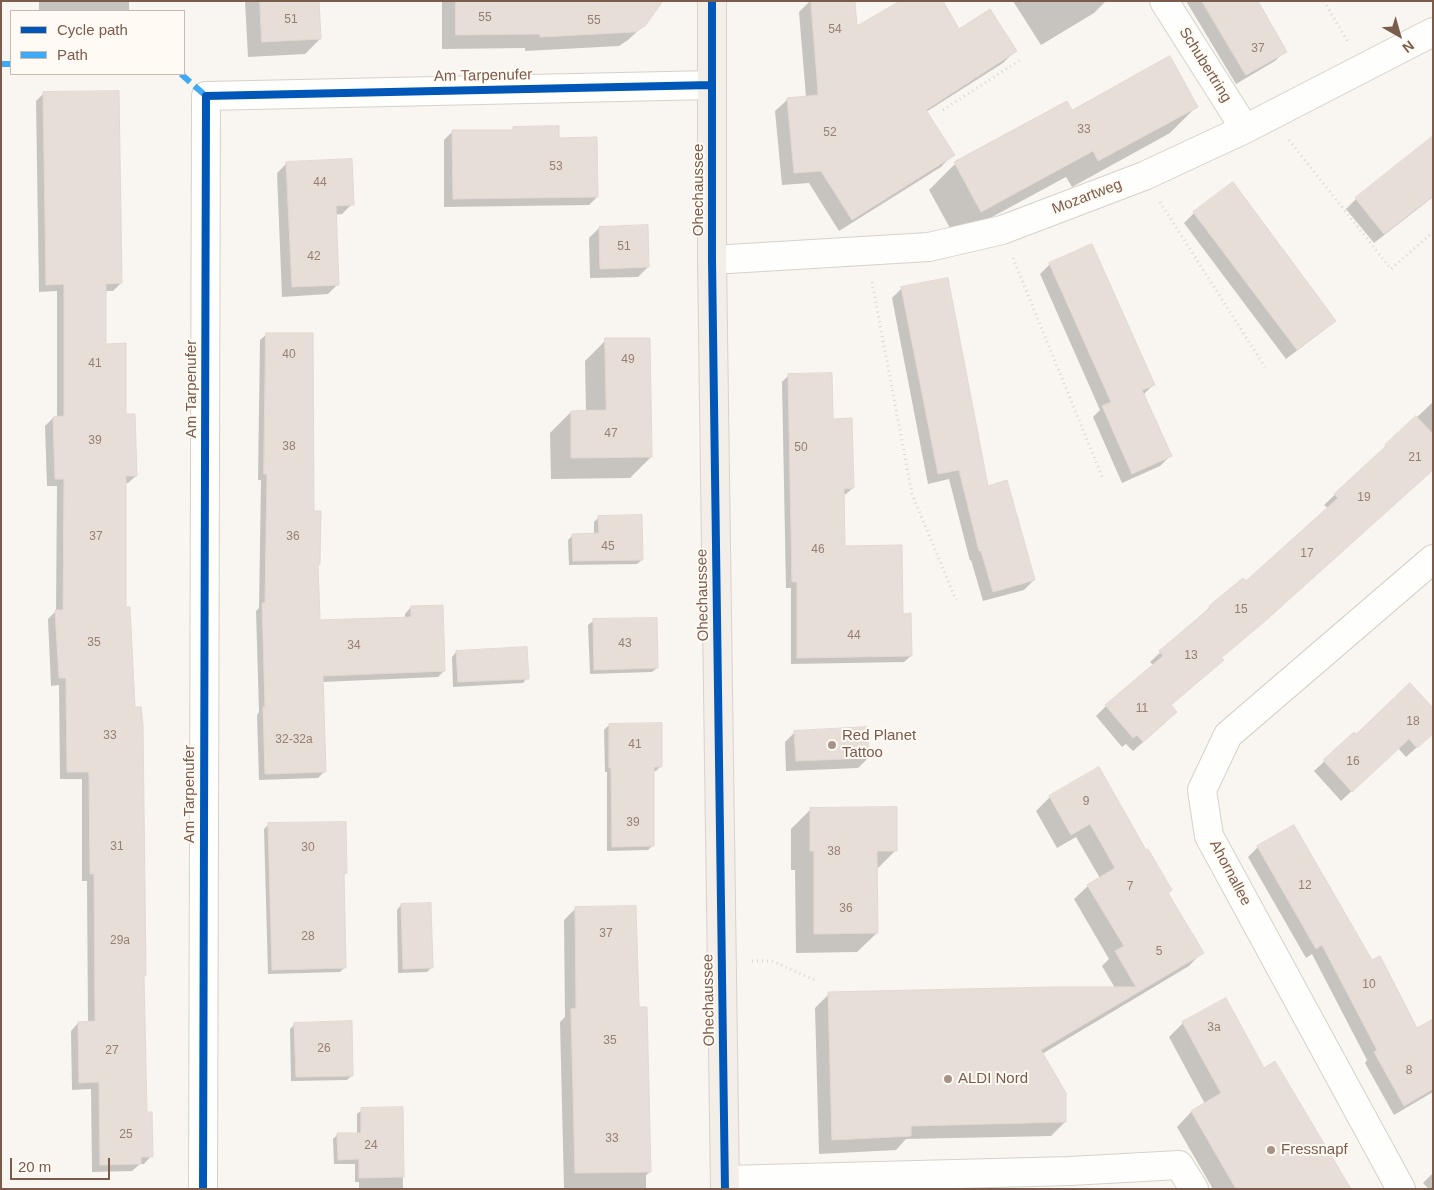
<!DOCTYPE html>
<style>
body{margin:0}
#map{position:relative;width:1434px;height:1190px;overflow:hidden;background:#f9f5f0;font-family:Arial,sans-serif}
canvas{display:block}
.frame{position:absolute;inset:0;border:2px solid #7a5c4d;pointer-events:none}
.legend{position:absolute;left:10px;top:10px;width:175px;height:65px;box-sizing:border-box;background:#fffaf3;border:1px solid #cabbb1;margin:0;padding:6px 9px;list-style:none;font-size:15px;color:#7a5c4d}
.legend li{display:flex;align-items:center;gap:10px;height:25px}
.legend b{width:25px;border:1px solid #cabbb1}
.north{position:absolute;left:1374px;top:10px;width:50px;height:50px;-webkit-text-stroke:4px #fffaf3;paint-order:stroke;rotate:142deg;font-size:14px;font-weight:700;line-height:20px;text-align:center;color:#7a5c4d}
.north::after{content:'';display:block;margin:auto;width:18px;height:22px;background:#7a5c4d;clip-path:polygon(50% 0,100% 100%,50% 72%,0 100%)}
.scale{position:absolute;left:10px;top:1158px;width:100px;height:22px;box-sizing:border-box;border:2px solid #7a5c4d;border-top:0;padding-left:6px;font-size:15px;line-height:18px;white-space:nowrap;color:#7a5c4d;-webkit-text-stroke:4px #fffaf3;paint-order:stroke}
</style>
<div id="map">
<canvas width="1434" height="1190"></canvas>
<div class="frame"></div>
<ul class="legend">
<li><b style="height:6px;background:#0057b8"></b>Cycle path</li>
<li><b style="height:6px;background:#3fa9f5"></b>Path</li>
</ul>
<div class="north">N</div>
<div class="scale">20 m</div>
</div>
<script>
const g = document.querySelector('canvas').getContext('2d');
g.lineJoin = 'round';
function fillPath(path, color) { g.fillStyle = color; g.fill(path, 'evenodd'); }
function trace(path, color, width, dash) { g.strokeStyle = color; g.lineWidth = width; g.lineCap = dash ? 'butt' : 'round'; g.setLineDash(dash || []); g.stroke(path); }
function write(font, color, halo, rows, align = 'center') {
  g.font = font + ' Arial,sans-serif'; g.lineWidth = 4; g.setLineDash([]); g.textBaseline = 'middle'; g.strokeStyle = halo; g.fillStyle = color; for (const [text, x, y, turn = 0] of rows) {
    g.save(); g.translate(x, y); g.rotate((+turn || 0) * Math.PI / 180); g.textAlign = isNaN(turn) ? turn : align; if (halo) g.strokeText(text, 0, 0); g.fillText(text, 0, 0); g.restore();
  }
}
fillPath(new Path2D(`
 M 39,1 L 129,1 L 129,11 L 39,11 Z
 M 245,1 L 318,1 L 320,39 L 305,54 L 248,57 Z
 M 442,1 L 653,1 L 644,25 L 628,40 L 619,46 L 525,51 L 525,48 L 442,49 Z
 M 810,1 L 854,1 L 856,28 L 958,31 L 1015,51 L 1003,63 L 926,112 L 953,154 L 941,167 L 839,231 L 809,183 L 782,185 L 775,111 L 788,99 L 806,97 L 799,12 Z
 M 1013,1 L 1106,1 L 1094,13 L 1041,45 Z
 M 1186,1 L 1256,1 L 1285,51 L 1275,61 L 1236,84 Z
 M 43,94 L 121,283 L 113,291 L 105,291 L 105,345 L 124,415 L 136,476 L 128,483 L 125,483 L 125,608 L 145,975 L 143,977 L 145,1113 L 151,1156 L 144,1164 L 140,1164 L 132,1171 L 92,1172 L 91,1089 L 72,1090 L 71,1031 L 78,1023 L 88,1023 L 87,881 L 82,881 L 82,779 L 60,779 L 59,685 L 51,686 L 48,619 L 56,611 L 57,486 L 47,486 L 45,426 L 53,418 L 57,418 L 57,291 L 39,292 L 36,101 Z
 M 1196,107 L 1170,133 L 1072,187 L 1066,177 L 955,237 L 929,190 L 955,164 L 1071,112 Z
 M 514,128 L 558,139 L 597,197 L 589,205 L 444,207 L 444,140 L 452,132 L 511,131 Z
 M 1433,138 L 1433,197 L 1374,243 L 1346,209 L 1356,199 Z
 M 287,163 L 352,204 L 342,214 L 335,215 L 338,284 L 328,294 L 282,297 L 277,173 Z
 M 1194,213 L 1334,320 L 1324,330 L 1286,359 L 1184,223 Z
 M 599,228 L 648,267 L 638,277 L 590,278 L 589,238 Z
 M 1050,264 L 1153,385 L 1143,395 L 1170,456 L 1160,466 L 1122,483 L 1093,417 L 1100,410 L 1040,274 Z
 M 902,288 L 987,487 L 1034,580 L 1024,590 L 983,601 L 971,560 L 970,561 L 949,479 L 928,484 L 892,298 Z
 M 267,334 L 313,512 L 319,564 L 317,566 L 319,622 L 405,618 L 405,614 L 411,607 L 444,671 L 438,677 L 322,682 L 325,771 L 318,778 L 259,780 L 257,715 L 259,712 L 256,611 L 259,608 L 261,480 L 258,480 L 260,340 Z
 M 606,340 L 651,457 L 630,478 L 551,479 L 550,433 L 571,412 L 586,412 L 585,361 Z
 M 789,375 L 832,420 L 853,488 L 846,494 L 843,495 L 843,547 L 902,615 L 911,656 L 904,662 L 791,664 L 791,588 L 786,588 L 782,382 Z
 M 1433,402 L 1433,469 L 1220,658 L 1170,706 L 1166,722 L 1133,751 L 1126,744 L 1122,747 L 1096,716 L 1106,706 L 1154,666 L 1150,662 L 1210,607 L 1242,579 L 1246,583 L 1328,508 L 1324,505 Z
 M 599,517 L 642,560 L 637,564 L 569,565 L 568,540 L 573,535 L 594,535 L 594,522 Z
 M 593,621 L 657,668 L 652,672 L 590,674 L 588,625 Z
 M 456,652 L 527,678 L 523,683 L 453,687 L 452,657 Z
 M 609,725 L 661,766 L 656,771 L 652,771 L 653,845 L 648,850 L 607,851 L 607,772 L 605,772 L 604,730 Z
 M 795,732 L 868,758 L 858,768 L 786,771 L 785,742 Z
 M 1433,733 L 1406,757 L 1398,748 L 1341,801 L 1314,771 L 1354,734 L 1356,736 Z
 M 1050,797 L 1145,852 L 1167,894 L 1202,952 L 1189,966 L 1042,1054 L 1065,1122 L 1051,1136 L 906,1139 L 896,1150 L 819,1154 L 815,1008 L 829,994 L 1115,988 L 1102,966 L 1109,959 L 1074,899 L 1088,886 L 1100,878 L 1076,837 L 1057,848 L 1036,811 Z
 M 810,810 L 896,850 L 876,870 L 877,933 L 857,952 L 796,953 L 795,870 L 791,870 L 791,829 Z
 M 269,824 L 346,873 L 342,877 L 345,967 L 340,972 L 268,974 L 264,829 Z
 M 1258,847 L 1372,961 L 1417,1029 L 1433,1020 L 1433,1092 L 1394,1115 L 1365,1063 L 1367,1060 L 1312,954 L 1306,958 L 1248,857 Z
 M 401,905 L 432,967 L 427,972 L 398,973 L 397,910 Z
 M 576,908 L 637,1008 L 650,1172 L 646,1175 L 646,1189 L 564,1189 L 560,1022 L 565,1017 L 564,920 Z
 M 1183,1023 L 1349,1189 L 1213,1189 L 1177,1127 L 1191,1112 L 1205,1104 L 1169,1037 Z
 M 295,1024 L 352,1075 L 347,1080 L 291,1081 L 290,1029 Z
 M 402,1109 L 403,1189 L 359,1189 L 359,1182 L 355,1182 L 355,1164 L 334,1164 L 333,1139 L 338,1134 L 357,1134 L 357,1114 L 362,1110 Z
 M 1433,1173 L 1433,1189 L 1429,1189 L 1423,1183 Z`), '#0003');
const building = new Path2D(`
 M 260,1 L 319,1 L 321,39 L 262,42 Z
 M 456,1 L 663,1 L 645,26 L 635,32 L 540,37 L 540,34 L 456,35 Z
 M 811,1 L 855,1 L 857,26 L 900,1 L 943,1 L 959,29 L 990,9 L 1017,51 L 926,110 L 955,155 L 852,220 L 821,171 L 794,173 L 787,98 L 818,95 Z
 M 1202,1 L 1258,1 L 1287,52 L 1246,75 Z
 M 1170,56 L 1198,107 L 1098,161 L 1093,151 L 981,212 L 954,162 L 1067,101 L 1072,110 Z
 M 119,91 L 122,283 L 106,284 L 106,344 L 126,343 L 126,414 L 135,414 L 137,476 L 126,476 L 126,607 L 130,607 L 135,707 L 141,707 L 143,725 L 146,975 L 144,975 L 147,1112 L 152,1112 L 153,1157 L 141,1157 L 141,1164 L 100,1165 L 99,1082 L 79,1083 L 78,1022 L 95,1021 L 94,874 L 90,874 L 89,772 L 67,772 L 66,678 L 59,678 L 55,610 L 63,610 L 64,479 L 55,479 L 53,417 L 64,416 L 64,284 L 46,285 L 43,92 Z
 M 559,126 L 559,138 L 597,137 L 598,197 L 453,199 L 452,130 L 513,130 L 513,127 Z
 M 1433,136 L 1433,196 L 1384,234 L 1355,198 Z
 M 352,159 L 354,205 L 336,206 L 339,285 L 292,287 L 286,162 Z
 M 1233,182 L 1336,321 L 1297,350 L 1193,212 Z
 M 648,225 L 649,267 L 600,269 L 599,227 Z
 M 1092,244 L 1155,385 L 1142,390 L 1172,456 L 1132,474 L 1102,406 L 1111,402 L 1049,263 Z
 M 948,278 L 988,486 L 1007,480 L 1035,580 L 993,592 L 981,551 L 979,551 L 959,470 L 938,474 L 901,287 Z
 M 266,333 L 313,333 L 314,511 L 321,511 L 320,564 L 318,564 L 320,620 L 411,617 L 411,606 L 443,605 L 445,671 L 323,676 L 326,772 L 265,774 L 263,707 L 265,707 L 262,603 L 265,603 L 267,474 L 264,474 Z
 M 605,338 L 650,338 L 652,457 L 571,458 L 571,411 L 606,410 Z
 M 832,373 L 833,419 L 852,418 L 854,488 L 844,489 L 845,546 L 902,545 L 903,614 L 911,613 L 912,656 L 797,658 L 797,582 L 792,582 L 788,374 Z
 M 1416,416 L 1433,434 L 1433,470 L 1264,622 L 1221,658 L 1224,660 L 1171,705 L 1177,712 L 1143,742 L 1137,735 L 1133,738 L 1105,705 L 1163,656 L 1159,651 L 1210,608 L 1209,606 L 1243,578 L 1246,581 L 1338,498 L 1334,494 L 1386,446 L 1385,445 Z
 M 642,515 L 643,560 L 573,561 L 572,534 L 599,533 L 598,516 Z
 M 657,618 L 658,668 L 594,670 L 593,619 Z
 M 527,647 L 529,679 L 458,682 L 456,651 Z
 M 1410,683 L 1433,708 L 1433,734 L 1417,748 L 1409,739 L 1352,792 L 1323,760 L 1354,732 L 1356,734 Z
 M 662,723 L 662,767 L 654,767 L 654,846 L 612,847 L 611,768 L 609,768 L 609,724 Z
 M 867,727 L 869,758 L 796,761 L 794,731 Z
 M 1099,767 L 1146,850 L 1148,849 L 1172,890 L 1168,893 L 1204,953 L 1041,1050 L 1066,1093 L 1066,1122 L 911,1126 L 911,1136 L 832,1140 L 828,992 L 1053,987 L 1136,987 L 1115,951 L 1124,946 L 1087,885 L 1115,868 L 1090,824 L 1071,835 L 1049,796 Z
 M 897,807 L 897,851 L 877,851 L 878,933 L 814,934 L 814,851 L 810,851 L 810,808 Z
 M 346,822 L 347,873 L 344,873 L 346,968 L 272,970 L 268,823 Z
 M 1294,825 L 1372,960 L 1380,956 L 1417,1028 L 1433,1019 L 1433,1089 L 1404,1106 L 1374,1052 L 1377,1050 L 1322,945 L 1316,949 L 1257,846 Z
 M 431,903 L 433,968 L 403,969 L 401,904 Z
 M 636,906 L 639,1007 L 647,1007 L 651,1172 L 575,1173 L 571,1009 L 576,1008 L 575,907 Z
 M 1226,998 L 1264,1068 L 1275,1061 L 1351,1189 L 1236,1189 L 1191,1111 L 1221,1093 L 1182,1022 Z
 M 352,1021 L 353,1076 L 296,1077 L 294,1023 Z
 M 403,1107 L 404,1177 L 359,1178 L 359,1159 L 338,1160 L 337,1133 L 361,1133 L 361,1108 Z`);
fillPath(building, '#e6ded7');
trace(building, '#e2d8d2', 1);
const minor = new Path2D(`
 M 1164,1 L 1245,129
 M 712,260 L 929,247 L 1002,230 L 1144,176 L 1245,129 L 1433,32
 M 725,1180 L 1070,1171 L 1179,1165 L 1194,1189
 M 203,1189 L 206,96 L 712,85
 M 1401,1189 L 1209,836 L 1202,790 L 1228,735 L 1433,559`);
const major = new Path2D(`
 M 712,1 L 712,260 L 725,1189`);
trace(minor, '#d7d1cb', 30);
trace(major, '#dad1cc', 30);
trace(new Path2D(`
 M 1324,1 L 1348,42
 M 943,110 L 1020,60
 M 1289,140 L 1391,269 L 1433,232
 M 1160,202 L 1265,367
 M 1013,258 L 1103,479
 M 872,282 L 912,494 L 956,600
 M 752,961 L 772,961 L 815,980`), '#dcd5d0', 3, [1, 4]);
trace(minor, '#fefefd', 28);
trace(major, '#f3eee8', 28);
trace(new Path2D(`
 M 1,64 L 11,64
 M 181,74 L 206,96`), '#3fa9f5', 6, [12, 6]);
trace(new Path2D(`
 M 712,1 L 712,260 L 725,1189
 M 203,1189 L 206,96 L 712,85`), '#0057b8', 8);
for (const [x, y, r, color] of [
 [832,745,5,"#a69286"],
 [948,1079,5,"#a69286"],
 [1271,1150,5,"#a69286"]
]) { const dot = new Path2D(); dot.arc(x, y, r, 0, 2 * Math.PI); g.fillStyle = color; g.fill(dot); trace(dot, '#fffaf3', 2); }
write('12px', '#977e72', null, [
 ["55",485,18],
 ["51",291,20],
 ["55",594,21],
 ["54",835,30],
 ["37",1258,49],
 ["33",1084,130],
 ["52",830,133],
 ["53",556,167],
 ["44",320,183],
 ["51",624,247],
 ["42",314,257],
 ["40",289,355],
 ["49",628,360],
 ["41",95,364],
 ["47",611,434],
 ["39",95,441],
 ["38",289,447],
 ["50",801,448],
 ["21",1415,458],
 ["19",1364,498],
 ["37",96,537],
 ["36",293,537],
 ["45",608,547],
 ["46",818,550],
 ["17",1307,554],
 ["15",1241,610],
 ["44",854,636],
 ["35",94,643],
 ["43",625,644],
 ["34",354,646],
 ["13",1191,656],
 ["11",1142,709],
 ["18",1413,722],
 ["33",110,736],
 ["32-32a",294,740],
 ["41",635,745],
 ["16",1353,762],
 ["9",1086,802],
 ["39",633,823],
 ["31",117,847],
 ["30",308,848],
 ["38",834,852],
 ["12",1305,886],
 ["7",1130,887],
 ["36",846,909],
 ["37",606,934],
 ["28",308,937],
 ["29a",120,941],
 ["5",1159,952],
 ["10",1369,985],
 ["3a",1214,1028],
 ["35",610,1041],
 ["26",324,1049],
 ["27",112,1051],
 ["8",1409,1071],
 ["25",126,1135],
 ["33",612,1139],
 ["24",371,1146]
]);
write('15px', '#7a5c4d', '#fffaf3', [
 ["Schubertring",1205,65,58],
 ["Am Tarpenufer",483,76,-1],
 ["Ohechaussee",699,190,-90],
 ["Mozartweg",1087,197,-21],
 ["Am Tarpenufer",192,389,-90],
 ["Ohechaussee",703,595,-91],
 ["Am Tarpenufer",190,794,-90],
 ["Ahornallee",1230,873,62],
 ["Ohechaussee",709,1000,-91]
]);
write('15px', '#7a5c4d', '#fffaf3', [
 ["Red Planet",842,736],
 ["Tattoo",842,753],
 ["ALDI Nord",958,1079],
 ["Fressnapf",1281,1150]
], 'left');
</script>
